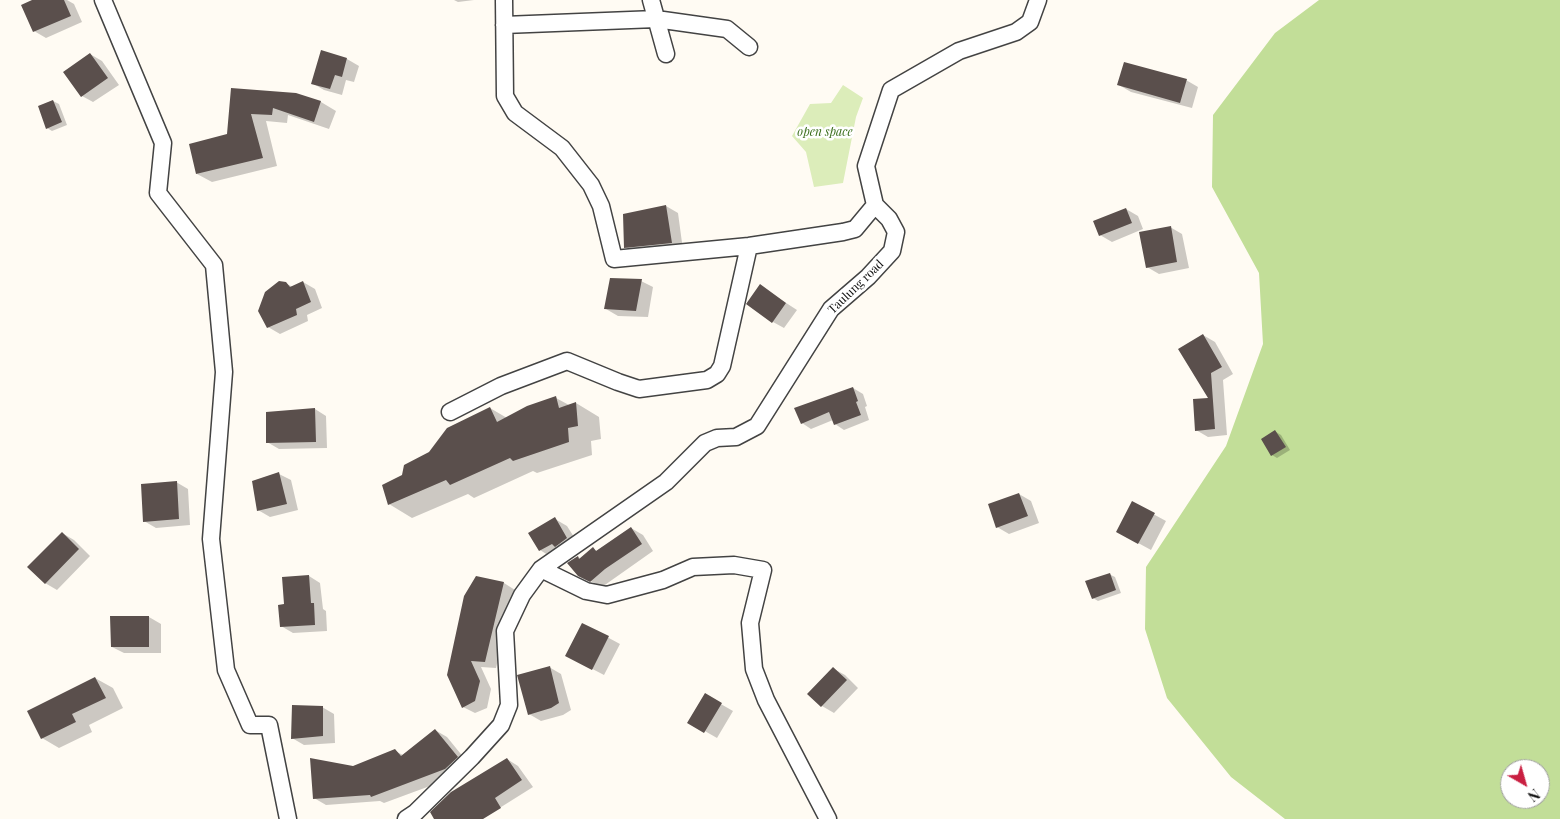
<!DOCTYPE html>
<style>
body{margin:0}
#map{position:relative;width:1560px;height:819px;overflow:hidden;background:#fffbf3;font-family:"Playfair Display",serif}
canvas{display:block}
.north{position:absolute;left:1500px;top:759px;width:50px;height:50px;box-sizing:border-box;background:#fff;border:1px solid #9f9f9f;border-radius:50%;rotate:142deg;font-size:14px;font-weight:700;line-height:20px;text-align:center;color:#101010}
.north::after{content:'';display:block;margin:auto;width:18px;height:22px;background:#c91f41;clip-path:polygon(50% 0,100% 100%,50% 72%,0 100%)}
</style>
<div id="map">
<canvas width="1560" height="819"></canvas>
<div class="north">N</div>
</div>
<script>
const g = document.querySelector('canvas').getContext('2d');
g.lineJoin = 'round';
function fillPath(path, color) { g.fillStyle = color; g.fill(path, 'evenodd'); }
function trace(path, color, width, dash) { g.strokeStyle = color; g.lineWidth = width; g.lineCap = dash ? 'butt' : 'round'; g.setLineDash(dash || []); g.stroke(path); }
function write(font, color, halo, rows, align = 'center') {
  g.font = font + ' "Playfair Display",serif'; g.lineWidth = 5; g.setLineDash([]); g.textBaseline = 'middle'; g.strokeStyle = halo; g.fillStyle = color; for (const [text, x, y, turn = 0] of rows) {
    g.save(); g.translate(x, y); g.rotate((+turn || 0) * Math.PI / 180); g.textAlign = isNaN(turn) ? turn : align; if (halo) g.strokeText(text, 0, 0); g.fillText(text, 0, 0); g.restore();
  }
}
fillPath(new Path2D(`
 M 843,85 L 863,98 L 856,117 L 843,183 L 814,187 L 806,152 L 792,136 L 810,104 L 831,103 Z`), '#dcedba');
fillPath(new Path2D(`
 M 1319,0 L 1560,0 L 1560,819 L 1285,819 L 1231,777 L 1167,698 L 1145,629 L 1146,567 L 1226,446 L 1263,344 L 1259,273 L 1212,187 L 1213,115 L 1275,33 ZM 1510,769 L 1540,769 L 1540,799 L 1510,799 Z`), '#c2de98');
fillPath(new Path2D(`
 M 35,0 L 67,0 L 74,4 L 82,22 L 46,38 L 34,31 Z
 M 454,0 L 474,0 L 458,2 Z
 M 322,52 L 347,59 L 359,66 L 354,82 L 346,80 L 342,95 L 324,90 L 312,83 Z
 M 90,54 L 102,61 L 119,85 L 93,102 L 82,96 Z
 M 1186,80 L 1198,87 L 1192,108 L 1131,92 L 1119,85 Z
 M 232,90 L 296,94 L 321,102 L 336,111 L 329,129 L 288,115 L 287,123 L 266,121 L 277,166 L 212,182 L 197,174 L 228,135 Z
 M 53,101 L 59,104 L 67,125 L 52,131 L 47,128 Z
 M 666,206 L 678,213 L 683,250 L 637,254 L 625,247 Z
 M 1126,209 L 1138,216 L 1143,229 L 1112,242 L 1100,235 Z
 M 1170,227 L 1182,234 L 1189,268 L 1159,274 L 1147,267 Z
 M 641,281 L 653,287 L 648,317 L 618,316 L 606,309 Z
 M 303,282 L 315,289 L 322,308 L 307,315 L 308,321 L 280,334 L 268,327 L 260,311 L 285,283 L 293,287 Z
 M 760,286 L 797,310 L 784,328 L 773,322 Z
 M 1203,335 L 1215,342 L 1233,374 L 1223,380 L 1227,435 L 1208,437 L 1196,430 L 1210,399 Z
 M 853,388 L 863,394 L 867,406 L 865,407 L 869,420 L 844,430 L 835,424 L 833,420 L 811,429 L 802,423 Z
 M 556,398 L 569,405 L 576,403 L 599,417 L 601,439 L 591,441 L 592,455 L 537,473 L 533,471 L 474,498 L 468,494 L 412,518 L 389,504 L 403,476 L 429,453 L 490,408 L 507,418 Z
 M 315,409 L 326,416 L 327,448 L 279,449 L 267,442 Z
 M 1276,432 L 1281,435 L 1290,450 L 1277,458 L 1272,455 Z
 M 279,474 L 291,480 L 298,510 L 270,517 L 258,510 Z
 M 176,482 L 188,489 L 190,525 L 156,528 L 144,521 Z
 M 1019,494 L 1031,501 L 1039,523 L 1009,534 L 997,527 Z
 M 1133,503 L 1166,521 L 1151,550 L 1129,538 Z
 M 555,519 L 567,526 L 579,545 L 551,557 L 540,550 Z
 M 631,528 L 643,535 L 653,551 L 602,587 L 579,575 L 578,557 L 581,559 L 593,549 L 597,551 Z
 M 62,533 L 74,540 L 90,556 L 57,590 L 45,583 Z
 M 1109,574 L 1115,577 L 1121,593 L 1098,601 L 1093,598 Z
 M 309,576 L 320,583 L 323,609 L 326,611 L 327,631 L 293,633 L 281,626 L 285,606 Z
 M 476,578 L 504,583 L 515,590 L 496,668 L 481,667 L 491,689 L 487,708 L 475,713 L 463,707 Z
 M 149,617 L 161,624 L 161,653 L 124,653 L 112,647 Z
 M 583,624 L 620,644 L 604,675 L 579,662 Z
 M 549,667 L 561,674 L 571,710 L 563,715 L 541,721 L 529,714 Z
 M 834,669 L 845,675 L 858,688 L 834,713 L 822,706 L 809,694 Z
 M 95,678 L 113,688 L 123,708 L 89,725 L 92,732 L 59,748 L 42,738 Z
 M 705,695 L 733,711 L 717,738 L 689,722 Z
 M 322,707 L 334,714 L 335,743 L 304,745 L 292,738 Z
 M 435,730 L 447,737 L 469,764 L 457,776 L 384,803 L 380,801 L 326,805 L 314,798 L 353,767 L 395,751 L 403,755 Z
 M 507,759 L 518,766 L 533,787 L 482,819 L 436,819 Z`), '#0003');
fillPath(new Path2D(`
 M 32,0 L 64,0 L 71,16 L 33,32 L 21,5 Z
 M 321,50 L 347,58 L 342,77 L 335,75 L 330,89 L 311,84 Z
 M 90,53 L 108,78 L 81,97 L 63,72 Z
 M 1124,62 L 1187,79 L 1180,103 L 1117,85 Z
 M 231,88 L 296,93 L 321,101 L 314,122 L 273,108 L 272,115 L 251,114 L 263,158 L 196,174 L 189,144 L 227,134 Z
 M 53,100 L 62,122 L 46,129 L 38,106 Z
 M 666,205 L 672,243 L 624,248 L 623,214 Z
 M 1126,208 L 1132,223 L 1099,236 L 1093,221 Z
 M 1171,226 L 1177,262 L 1146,268 L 1139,232 Z
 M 610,278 L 642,279 L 636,311 L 604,309 Z
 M 279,281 L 286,282 L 290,287 L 303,281 L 311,302 L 296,309 L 297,315 L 267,328 L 258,311 L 265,292 Z
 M 760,284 L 786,303 L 772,323 L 746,304 Z
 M 1203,334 L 1222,367 L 1211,373 L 1215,429 L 1195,431 L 1193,399 L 1208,398 L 1178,349 Z
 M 853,387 L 858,401 L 856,402 L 861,415 L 834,425 L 829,412 L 801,424 L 794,408 Z
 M 556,396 L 559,408 L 576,402 L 578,426 L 568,428 L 569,442 L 513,461 L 510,458 L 450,485 L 446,480 L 388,505 L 382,485 L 402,475 L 404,465 L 429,452 L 447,428 L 490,407 L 497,422 L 527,406 Z
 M 315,408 L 316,442 L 266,443 L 266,412 Z
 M 1275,430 L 1286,447 L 1271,456 L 1261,439 Z
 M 279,472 L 287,504 L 257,511 L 252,481 Z
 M 177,481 L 179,519 L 143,522 L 141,484 Z
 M 1019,493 L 1028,516 L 996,528 L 988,504 Z
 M 1132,501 L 1155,513 L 1138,544 L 1116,532 Z
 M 555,517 L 567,538 L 555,547 L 552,544 L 539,551 L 528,533 Z
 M 631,527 L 642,544 L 605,569 L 590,582 L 578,576 L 567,563 L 578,556 L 579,559 L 593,547 L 596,551 Z
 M 62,532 L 79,549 L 45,584 L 27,567 Z
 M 1110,573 L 1116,590 L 1092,599 L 1085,581 Z
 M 309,575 L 311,603 L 314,603 L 315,625 L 280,627 L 278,605 L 284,604 L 282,577 Z
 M 476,576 L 504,582 L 485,662 L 471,661 L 480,681 L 475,701 L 462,708 L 447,675 L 464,596 Z
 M 110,616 L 149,616 L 149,647 L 111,647 Z
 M 582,623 L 609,636 L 592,670 L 565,656 Z
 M 550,666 L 559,703 L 551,708 L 528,715 L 517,675 Z
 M 833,667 L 847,680 L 821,707 L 807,694 Z
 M 95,677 L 106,698 L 72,714 L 76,722 L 41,739 L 27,711 Z
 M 705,693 L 722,703 L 704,733 L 687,723 Z
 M 292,705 L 323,706 L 323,736 L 291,739 Z
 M 435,729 L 458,757 L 445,769 L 371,797 L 370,795 L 313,799 L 310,758 L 353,766 L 395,749 L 401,756 Z
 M 507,758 L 522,780 L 495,798 L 501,808 L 483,819 L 434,819 L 430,812 L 451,792 Z`), '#5a4f4c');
const minor = new Path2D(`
 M 103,0 L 163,143 L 158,193 L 214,265 L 224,372 L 211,539 L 226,670 L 250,725 L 269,725 L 288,819
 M 504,0 L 505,96 L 515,113 L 562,148 L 591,185 L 601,206 L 614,259 L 749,246 L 843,232 L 855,229 L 875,205
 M 651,0 L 666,54
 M 504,25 L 656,19 L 727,29 L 749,47
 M 450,412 L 501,386 L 567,361 L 618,382 L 639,389 L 707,380 L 717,374 L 722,366 L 749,246
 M 541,569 L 586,591 L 607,595 L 663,580 L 693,567 L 734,565 L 763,570 L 750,623 L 754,669 L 766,700 L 828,819
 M 406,819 L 415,813 L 472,757 L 501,725 L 509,705 L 505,631 L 522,595 L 541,569 L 666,482 L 705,443 L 717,438 L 736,437 L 757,426 L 831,309 L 868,277 L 892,251 L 896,232 L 889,219 L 875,205 L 866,166 L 891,90 L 959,51 L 1016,32 L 1030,22 L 1038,0`);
trace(minor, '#434343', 19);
trace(minor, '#fff', 16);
write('italic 12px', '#396d1b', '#fff', [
 ["open space",825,132]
]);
write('12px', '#101010', '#fff', [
 ["Taulung road",856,287,-44]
]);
</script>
